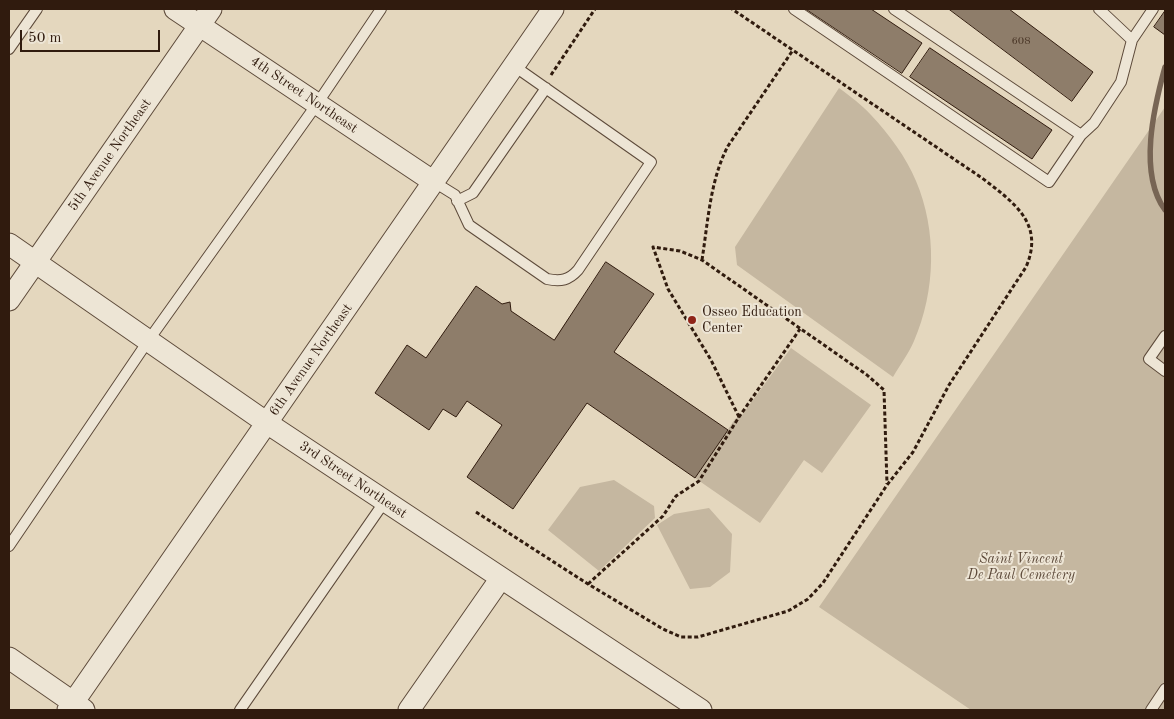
<!DOCTYPE html>
<style>
body{margin:0}
#map{position:relative;width:1174px;height:719px;overflow:hidden;background:#e4d7be;font-family:"Old Standard TT",serif}
canvas{display:block}
.frame{position:absolute;inset:0;border:10px solid #301b0e;pointer-events:none}
.scale{position:absolute;left:20px;top:30px;width:140px;height:22px;box-sizing:border-box;border:2px solid #301b0e;border-top:0;padding-left:6px;font-size:15px;line-height:18px;white-space:nowrap;color:#301b0e;-webkit-text-stroke:4px #ede5d5;paint-order:stroke}
</style>
<div id="map">
<canvas width="1174" height="719"></canvas>
<div class="frame"></div>
<div class="scale">50 m</div>
</div>
<script>
const g = document.querySelector('canvas').getContext('2d');
g.lineJoin = 'round';
function fillPath(path, color) { g.fillStyle = color; g.fill(path, 'evenodd'); }
function trace(path, color, width, dash) { g.strokeStyle = color; g.lineWidth = width; g.lineCap = dash ? 'butt' : 'round'; g.setLineDash(dash || []); g.stroke(path); }
function write(font, color, halo, rows, align = 'center') {
  g.font = font + ' "Old Standard TT",serif'; g.lineWidth = 4; g.setLineDash([]); g.textBaseline = 'middle'; g.strokeStyle = halo; g.fillStyle = color; for (const [text, x, y, turn = 0] of rows) {
    g.save(); g.translate(x, y); g.rotate((+turn || 0) * Math.PI / 180); g.textAlign = isNaN(turn) ? turn : align; if (halo) g.strokeText(text, 0, 0); g.fillText(text, 0, 0); g.restore();
  }
}
fillPath(new Path2D(`
 M 839,88 C 850,96 862,105 871,115 C 889,134 906,157 916,181 C 937,230 936,291 914,341 C 909,353 900,365 893,377 L 737,265 L 735,247 Z
 M 1165,107 L 1165,710 L 971,710 L 819,607 Z
 M 791,348 L 871,405 L 822,473 L 804,460 L 760,523 L 695,478 L 735,419 L 742,415 Z
 M 614,480 L 654,506 L 655,518 L 599,571 L 548,530 L 580,487 Z
 M 709,508 L 732,534 L 730,572 L 710,587 L 690,589 L 657,525 L 674,514 Z`), '#c5b7a0');
trace(new Path2D(`
 M 1165,67 C 1154,107 1138,173 1165,210`), '#776554', 5.5);
const building = new Path2D(`
 M 806,9 L 871,9 L 922,43 L 902,73 Z
 M 949,9 L 1009,9 L 1093,72 L 1072,101 Z
 M 1165,11 L 1165,35 L 1154,27 Z
 M 930,48 L 1052,130 L 1032,159 L 910,77 Z
 M 606,262 L 654,294 L 614,352 L 728,430 L 695,478 L 587,403 L 513,509 L 467,477 L 502,425 L 467,401 L 456,417 L 443,409 L 429,430 L 375,393 L 407,345 L 426,358 L 476,286 L 502,304 L 510,302 L 511,311 L 554,340 Z`);
fillPath(building, '#8e7d6a');
trace(building, '#301b0e', 1);
const service = new Path2D(`
 M 794,9 L 1049,182 L 1081,135 L 1094,123 L 1121,82 L 1132,40 L 1153,9
 M 894,9 L 1081,135
 M 1099,9 L 1132,40
 M 9,49 L 37,9
 M 434,182 L 455,195 L 469,225 L 547,279 C 561,282 569,280 578,270 L 651,162 L 514,66
 M 457,201 L 473,193 L 546,88
 M 1165,336 L 1149,359 L 1165,371
 M 9,546 L 148,341 L 317,104 L 381,9
 M 240,710 L 385,501
 M 1151,710 L 1165,689`);
const minor = new Path2D(`
 M 175,9 L 434,182
 M 9,244 L 267,423 L 701,710
 M 9,300 L 211,9
 M 9,658 L 84,710
 M 68,710 L 553,9
 M 409,710 L 501,578`);
trace(service, '#5d4a3a', 12);
trace(minor, '#5d4a3a', 23);
trace(new Path2D(`
 M 551,75 L 595,9
 M 702,260 C 708,222 710,180 728,146 L 793,50
 M 739,417 L 711,360 L 668,289 L 653,247 L 680,251 L 702,260 L 867,375 L 884,390 L 887,484
 M 476,512 L 588,584 L 663,629 L 681,637 L 698,637 L 788,611 L 808,599 L 823,583 L 887,485 L 913,452 L 949,385 L 1026,267 C 1045,223 1013,202 982,178 L 732,9
 M 588,584 L 663,516 L 676,496 L 699,481 L 739,417 L 800,329`), '#301b0e', 3, [4, 2.5]);
trace(service, '#ede5d5', 10);
trace(minor, '#ede5d5', 21);
for (const [x, y, r, color] of [
 [692,320,5,"#8f2418"]
]) { const dot = new Path2D(); dot.arc(x, y, r, 0, 2 * Math.PI); g.fillStyle = color; g.fill(dot); trace(dot, '#ede5d5', 2); }
write('11px', '#483425', null, [
 ["608",1021,41]
]);
write('14px', '#301b0e', '#ede5d5', [
 ["4th Street Northeast",304,95,34],
 ["5th Avenue Northeast",110,155,-55],
 ["6th Avenue Northeast",311,360,-55],
 ["3rd Street Northeast",353,480,34]
]);
write('14px', '#301b0e', '#ede5d5', [
 ["Osseo Education",702,312],
 ["Center",702,328]
], 'left');
write('italic 14px', '#5d4a3a', '#ede5d5', [
 ["Saint Vincent",1021,559],
 ["De Paul Cemetery",1021,575]
]);
</script>
